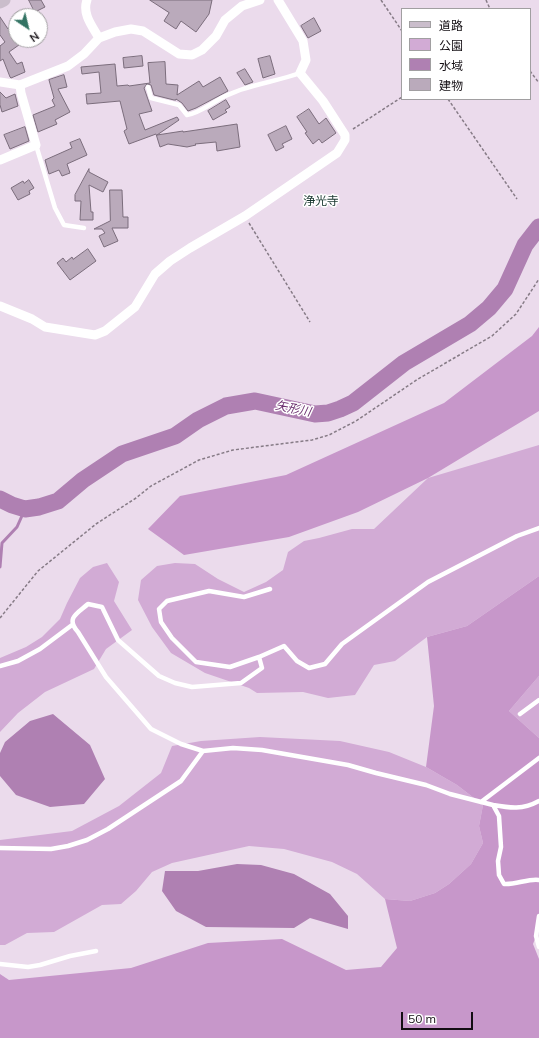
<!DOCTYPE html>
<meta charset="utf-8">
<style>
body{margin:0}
#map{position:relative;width:539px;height:1038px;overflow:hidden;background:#ebdbec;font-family:Mulish,"Noto Sans JP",sans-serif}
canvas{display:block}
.legend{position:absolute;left:401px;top:8px;width:130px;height:92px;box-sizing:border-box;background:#fff;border:1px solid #a19fa1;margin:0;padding:5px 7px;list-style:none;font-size:12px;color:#130e13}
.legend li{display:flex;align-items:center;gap:8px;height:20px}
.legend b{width:20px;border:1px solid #a19fa1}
.north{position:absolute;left:8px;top:8px;width:40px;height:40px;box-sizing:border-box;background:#fff;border:1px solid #a19fa1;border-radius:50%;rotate:145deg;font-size:11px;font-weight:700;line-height:16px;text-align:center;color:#130e13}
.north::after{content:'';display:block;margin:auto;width:14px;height:18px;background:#327363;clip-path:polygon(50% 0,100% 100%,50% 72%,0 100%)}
.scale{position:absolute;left:401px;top:1012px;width:72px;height:18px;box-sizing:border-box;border:2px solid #130e13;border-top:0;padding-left:5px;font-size:12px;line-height:14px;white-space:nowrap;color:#130e13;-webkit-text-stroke:3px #fff;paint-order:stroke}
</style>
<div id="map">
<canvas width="539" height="1038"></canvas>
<ul class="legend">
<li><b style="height:5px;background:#cabdcb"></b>道路</li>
<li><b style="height:11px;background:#d2abd5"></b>公園</li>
<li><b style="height:11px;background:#af80b2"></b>水域</li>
<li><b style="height:11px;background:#baaabb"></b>建物</li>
</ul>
<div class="north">N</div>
<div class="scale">50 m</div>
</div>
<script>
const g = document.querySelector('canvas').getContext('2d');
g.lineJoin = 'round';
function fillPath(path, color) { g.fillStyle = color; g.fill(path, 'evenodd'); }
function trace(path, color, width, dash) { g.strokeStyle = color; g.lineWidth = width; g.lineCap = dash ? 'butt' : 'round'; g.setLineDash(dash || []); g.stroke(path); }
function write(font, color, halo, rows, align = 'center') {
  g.font = font + ' Mulish,"Noto Sans JP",sans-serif'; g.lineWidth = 3; g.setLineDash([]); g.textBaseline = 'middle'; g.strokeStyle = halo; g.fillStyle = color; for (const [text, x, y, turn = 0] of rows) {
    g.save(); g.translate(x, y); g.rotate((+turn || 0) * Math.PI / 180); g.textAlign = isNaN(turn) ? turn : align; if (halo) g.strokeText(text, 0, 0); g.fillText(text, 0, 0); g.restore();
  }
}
fillPath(new Path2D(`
 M 539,445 L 539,576 L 467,626 L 427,637 L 395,661 L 374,665 L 355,695 L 328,698 L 303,692 L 257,693 L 249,688 L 205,673 L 171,653 L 152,627 L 138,600 L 141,580 L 157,566 L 175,563 L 195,564 L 218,579 L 244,592 L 266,582 L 283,570 L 288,552 L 304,541 L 319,538 L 352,529 L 374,529 L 428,478 Z
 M 107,563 L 119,582 L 114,601 L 132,630 L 106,649 L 94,669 L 45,692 L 18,713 L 0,732 L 0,658 L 26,647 L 42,637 L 60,619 L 67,603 L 80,578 L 93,567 Z
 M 539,676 L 539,738 L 509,711 Z
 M 260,737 L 340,741 L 389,752 L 426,767 L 457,785 L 483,805 L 479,826 L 483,843 L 471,864 L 449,884 L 435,893 L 410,901 L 385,899 L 357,874 L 332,862 L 284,849 L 249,846 L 172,863 L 152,872 L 136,891 L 121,904 L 102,905 L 54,932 L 27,933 L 5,945 L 0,945 L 0,840 L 72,831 L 119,806 L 161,773 L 172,746 L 201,741 Z`), '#d2abd5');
fillPath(new Path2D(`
 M 539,327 L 539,411 L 428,478 L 358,512 L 289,537 L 184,555 L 148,529 L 180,496 L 286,475 L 444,403 L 532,336 Z
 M 539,576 L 539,676 L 509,711 L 539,738 L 539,928 L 533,944 L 539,959 L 539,1038 L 0,1038 L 0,974 L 9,980 L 131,968 L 208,943 L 282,939 L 346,970 L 381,967 L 397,948 L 385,899 L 410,901 L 435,893 L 449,884 L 471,864 L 483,843 L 479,826 L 483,805 L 457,785 L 426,767 L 434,706 L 427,637 L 467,626 Z`), '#c797ca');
fillPath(new Path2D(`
 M 53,714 L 90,745 L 105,779 L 84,804 L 50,807 L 16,795 L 0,776 L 0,753 L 5,742 L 30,721 Z
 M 237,864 L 261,865 L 294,874 L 330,894 L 348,916 L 348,929 L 310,918 L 294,928 L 206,927 L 176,911 L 162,891 L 165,871 L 198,871 Z`), '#af80b2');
trace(new Path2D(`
 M 0,567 L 2,543 L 17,527 L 25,509`), '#af80b2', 3);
trace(new Path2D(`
 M 0,499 L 12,505 L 25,509 L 39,507 L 58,501 L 83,480 L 122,454 L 175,436 L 198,420 L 226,406 L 255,401 L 315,414 L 328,413 L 340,409 L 353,403 L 404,363 L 470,324 L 489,308 L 505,289 L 525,245 L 539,227`), '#af80b2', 17);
const building = new Path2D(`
 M 29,0 L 41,0 L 45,7 L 35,12 Z
 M 150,0 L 212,0 L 209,14 L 196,32 L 181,21 L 176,29 L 164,21 L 169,13 Z
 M 0,17 L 8,29 L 9,28 L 11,31 L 16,27 L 16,40 L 26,40 L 9,52 L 17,64 L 22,62 L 25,72 L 11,78 L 10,77 L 3,59 L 0,61 L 0,46 L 5,42 L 0,35 Z
 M 314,18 L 321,31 L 308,38 L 301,26 Z
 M 142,56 L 143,66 L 124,68 L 123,58 Z
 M 270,56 L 275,74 L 263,78 L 258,59 Z
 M 165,62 L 166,84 L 178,85 L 177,95 L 199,81 L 203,87 L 220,77 L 228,91 L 196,108 L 188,111 L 182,103 L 176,99 L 176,100 L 174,100 L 154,95 L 151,85 L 147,84 L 144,88 L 152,111 L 139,114 L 145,130 L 177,117 L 179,120 L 157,135 L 183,131 L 183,132 L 237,124 L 240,147 L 217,151 L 216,142 L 195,144 L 196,145 L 187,147 L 168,144 L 160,147 L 156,134 L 129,144 L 124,131 L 127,129 L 120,101 L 87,104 L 86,94 L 101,93 L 99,72 L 82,74 L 81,67 L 115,64 L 117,86 L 128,85 L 129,86 L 150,83 L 148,63 Z
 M 245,69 L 253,82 L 245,85 L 237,73 Z
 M 64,75 L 67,87 L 58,89 L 70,112 L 55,120 L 57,124 L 38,132 L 33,115 L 55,106 L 52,100 L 54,98 L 49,80 Z
 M 0,92 L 6,98 L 15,94 L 18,106 L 2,112 L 0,105 Z
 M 226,100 L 230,107 L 225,110 L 227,112 L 213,120 L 208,111 Z
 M 309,109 L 319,124 L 326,118 L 336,133 L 322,143 L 319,139 L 313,144 L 305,133 L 307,132 L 297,117 Z
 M 286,126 L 292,139 L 282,144 L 284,147 L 276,151 L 268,135 Z
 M 25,127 L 29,141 L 10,149 L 4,135 Z
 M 80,139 L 87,155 L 67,164 L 70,173 L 62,176 L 59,170 L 49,174 L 45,160 L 72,148 L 70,143 Z
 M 89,169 L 89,172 L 108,182 L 103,192 L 89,185 L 91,212 L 93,212 L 93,220 L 80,220 L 81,201 L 75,201 L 75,195 Z
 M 29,180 L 34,188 L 29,191 L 30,194 L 18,200 L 11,188 L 23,181 L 24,183 Z
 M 110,190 L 122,190 L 123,217 L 128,217 L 128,228 L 112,228 L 118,241 L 104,247 L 99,236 L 105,233 L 102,229 L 94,229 L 110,221 Z
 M 88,249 L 96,261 L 70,280 L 57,263 L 63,258 L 66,262 L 72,257 L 73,259 Z`);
fillPath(building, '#baaabb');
trace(building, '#7b6d7c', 1);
trace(new Path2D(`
 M 381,0 L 402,31
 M 486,0 L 490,9
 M 530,71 L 539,83
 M 448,99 L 517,199
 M 353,129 L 402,97
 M 249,223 L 310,322
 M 0,618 L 38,571 L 96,524 L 136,498 L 151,486 L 199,460 L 233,450 L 312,440 L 329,435 L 356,421 L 418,379 L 492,336 L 516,314 L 539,279`), '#867b86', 1.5, [3, 2]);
trace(new Path2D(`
 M 148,87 L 151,98 L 179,105 L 187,115 C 199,113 207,106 218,100 C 224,96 233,93 240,90 C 260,83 281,80 300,73
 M 36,145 L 55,208 L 64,225 L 84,228
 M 270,589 L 244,597 L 209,591 L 167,601 L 159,609 L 161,622 L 172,638 L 196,662 L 230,667 L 259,657 L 262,668 L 241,683 L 192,687 L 175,683 L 159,676 L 118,640 L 102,607 L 88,604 C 78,613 65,618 78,632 L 106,677 L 151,729 L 181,744 L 203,751 L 233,748 L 262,750 L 348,765 L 376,773 L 426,785 L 450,794 L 493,805 L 499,816 L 501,847 L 498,861 L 499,875 L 504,884 C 515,885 530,878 539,880
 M 259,657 L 284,646 L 297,661 L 309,668 L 325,664 L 342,644 L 428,582 L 517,536 L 539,528
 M 0,666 L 18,661 L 40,649 L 72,625
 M 520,714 L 539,700
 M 481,802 L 539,758
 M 493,805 C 510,808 523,810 539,801
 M 0,848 L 51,849 L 68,846 L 87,840 L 108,829 L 181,781 L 203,751
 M 539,916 L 536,936 L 539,947
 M 0,964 L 28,967 L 40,965 L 70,956 L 96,951`), '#fff', 4.5);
trace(new Path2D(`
 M 87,0 C 82,14 92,26 99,38
 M 0,82 L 20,85 L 68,66 L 84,54 L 99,38 L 115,32 L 131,29 L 143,31 L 179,54 L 192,55 L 202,50 L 216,36 L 225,20 L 242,6 L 260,0
 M 0,160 L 36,145 L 21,93 L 20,85
 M 0,306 L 32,319 L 45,327 L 95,335 L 105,331 L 135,307 L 155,274 L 170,261 L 190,248 L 245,216 L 337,153 L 345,140 L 345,135 L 323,101 L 300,73 L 306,60 L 303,41 L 278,0`), '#fff', 9);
trace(new Path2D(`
 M 0,2 L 4,0`), '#cabdcb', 13);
write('12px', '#16352d', '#fff', [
 ["浄光寺",321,201]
]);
write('italic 12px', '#6c3170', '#fff', [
 ["矢形川",293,409,11]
]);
</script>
